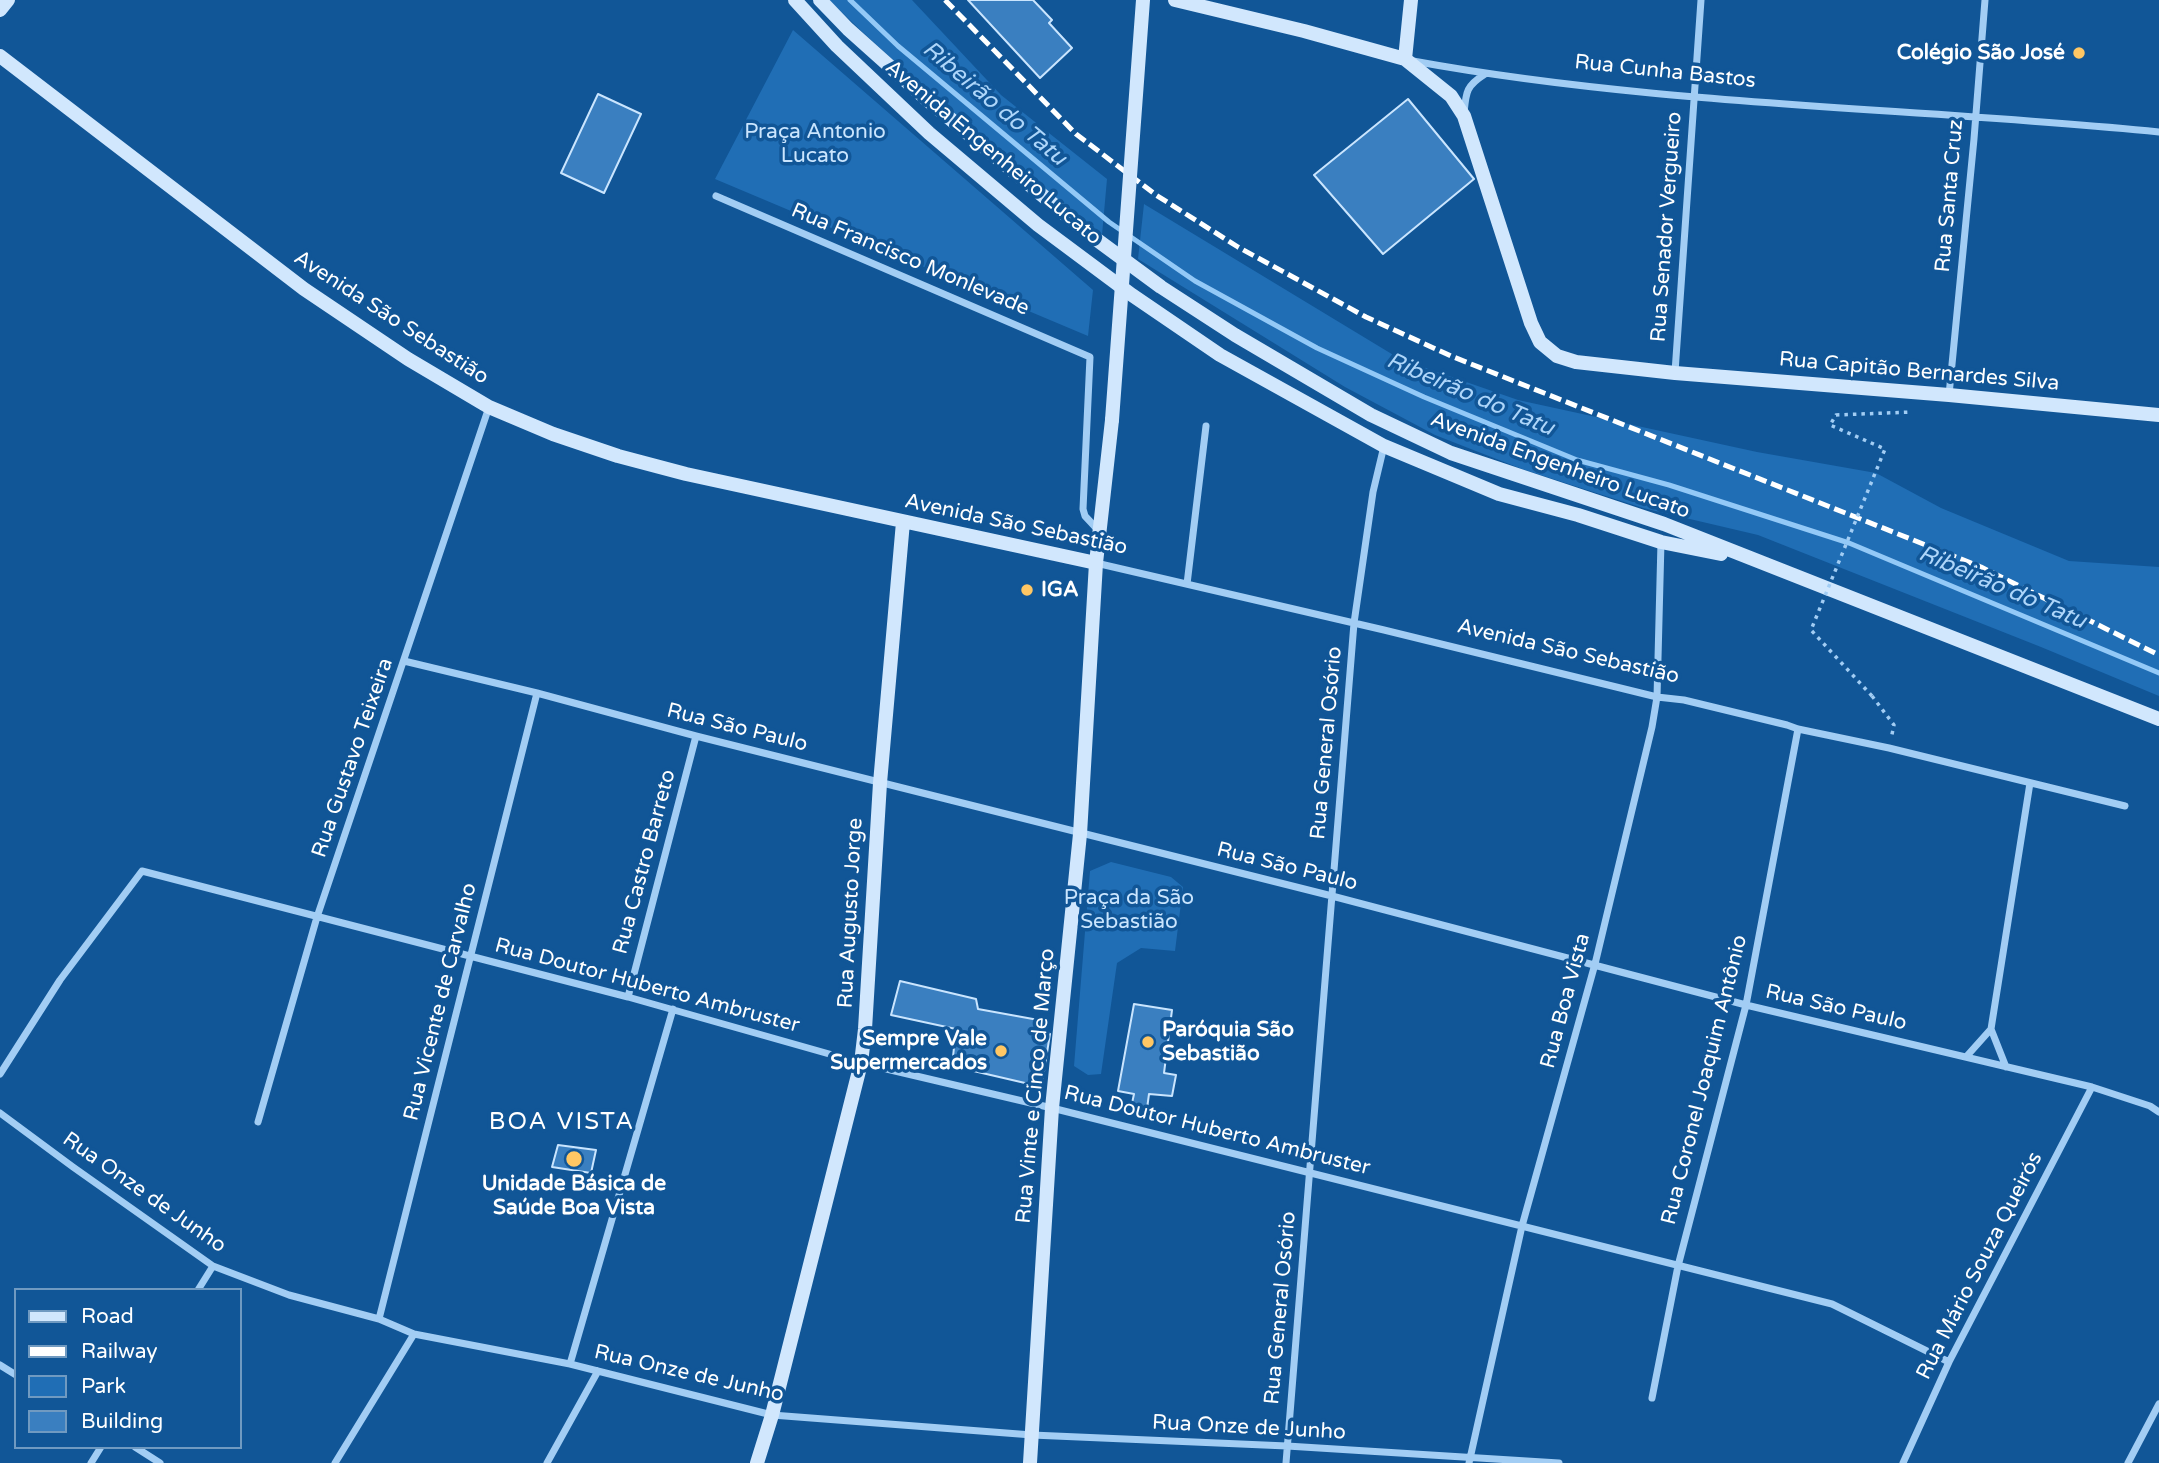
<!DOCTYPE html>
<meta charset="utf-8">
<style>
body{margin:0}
#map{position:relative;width:2159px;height:1463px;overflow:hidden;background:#115697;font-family:"Varela Round",sans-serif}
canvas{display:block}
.legend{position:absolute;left:14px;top:1288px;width:228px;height:161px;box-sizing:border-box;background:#115697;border:2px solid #709ac1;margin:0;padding:9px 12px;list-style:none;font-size:21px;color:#fff}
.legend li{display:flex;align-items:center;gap:14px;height:35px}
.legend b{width:35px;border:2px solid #709ac1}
</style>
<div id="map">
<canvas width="2159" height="1463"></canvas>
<ul class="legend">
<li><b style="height:9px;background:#d1e7fd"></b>Road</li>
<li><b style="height:9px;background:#fff"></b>Railway</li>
<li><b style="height:19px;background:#206eb5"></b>Park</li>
<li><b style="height:19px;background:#3a7fc0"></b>Building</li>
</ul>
</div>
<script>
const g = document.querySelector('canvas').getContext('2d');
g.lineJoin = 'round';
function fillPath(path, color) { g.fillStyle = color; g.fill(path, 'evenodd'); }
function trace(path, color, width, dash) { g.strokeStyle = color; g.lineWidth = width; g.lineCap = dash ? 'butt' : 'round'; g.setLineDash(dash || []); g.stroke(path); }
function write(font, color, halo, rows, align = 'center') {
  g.font = font + ' "Varela Round",sans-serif'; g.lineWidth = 7; g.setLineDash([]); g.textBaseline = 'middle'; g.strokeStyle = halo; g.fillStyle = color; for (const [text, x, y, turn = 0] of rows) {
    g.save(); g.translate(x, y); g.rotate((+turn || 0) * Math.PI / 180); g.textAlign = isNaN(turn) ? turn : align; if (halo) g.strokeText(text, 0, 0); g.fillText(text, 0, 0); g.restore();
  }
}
fillPath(new Path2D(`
 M 829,0 L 912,0 L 1001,95 L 1107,179 L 1102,235 C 1009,160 915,84 829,0 Z
 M 793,30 L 1093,290 L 1088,336 L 715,179 Z
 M 1144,204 L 1400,359 L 1518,400 L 1757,452 L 1876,473 L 1941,508 L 2069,561 L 2159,567 L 2159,696 L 2041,647 L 1758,535 L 1643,508 L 1522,469 L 1435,435 L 1345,387 L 1138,259 Z
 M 1111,862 L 1171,877 L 1183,887 L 1175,951 L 1141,948 L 1117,963 L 1101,1074 L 1088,1075 L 1074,1066 L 1090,871 Z`), '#206eb5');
trace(new Path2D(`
 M 850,0 L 898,46 L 1109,222 L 1195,281 L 1317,348 L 1424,397 L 1577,460 L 1669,485 L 1849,543 L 2159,673`), '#93c9f7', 5);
const building = new Path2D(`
 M 968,0 L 1033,0 L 1052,20 L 1049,23 L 1072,48 L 1040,78 Z
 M 598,94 L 641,114 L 604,193 L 561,173 Z
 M 1408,99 L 1474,179 L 1383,254 L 1314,175 Z
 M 900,981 L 976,999 L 978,1009 L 1044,1021 L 1043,1031 L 1050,1034 L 1041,1090 L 1025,1083 L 952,1066 L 956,1029 L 891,1015 Z
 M 1134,1004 L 1172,1010 L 1164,1073 L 1176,1075 L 1172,1096 L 1149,1094 L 1146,1116 L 1131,1108 L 1134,1094 L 1118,1091 Z
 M 558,1145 L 596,1150 L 591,1173 L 552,1167 Z`);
fillPath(building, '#3a7fc0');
trace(building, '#cae5fe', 2);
trace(new Path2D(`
 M 1872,696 L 1894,725 L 1891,739`), '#a2cdf4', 3.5, [3.5, 5]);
trace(new Path2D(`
 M 1413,61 C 1659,106 1910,107 2159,132
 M 1464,113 C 1466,92 1466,86 1485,74
 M 716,196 L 1090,357 L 1083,509 L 1085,516 L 1099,531
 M 1675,372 L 1701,0
 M 1949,395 L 1974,139 L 1985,0
 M 1096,563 L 1384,630 L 1657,697 L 1684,700 L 1787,725 L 1798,729 L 1889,748 L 2125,806
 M 1187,584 L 1206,426
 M 404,661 L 537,693 L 696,736 L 1332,896 L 1746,1005 L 2092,1087 L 2150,1106 L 2159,1112
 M 628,997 L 696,736
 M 1966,1057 L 1991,1029
 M 2006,1067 L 1991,1029 L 2030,783
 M 0,1074 L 60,980 L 142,871 L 628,997 L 861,1063 L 1052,1108 L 1832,1304 L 1949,1362
 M 0,1113 L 73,1167 L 213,1266 L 289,1295 L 379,1319 L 414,1334 L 570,1364 L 772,1415 L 1032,1435 L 1287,1446 L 1559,1463
 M 258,1122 L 317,917 L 489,407
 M 198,1290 L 213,1266
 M 379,1319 L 537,693
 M 570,1364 L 673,1009
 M 0,1365 L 16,1375
 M 1652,1398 L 1678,1266 L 1746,1005 L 1798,729
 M 135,1447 L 160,1463
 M 91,1463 L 101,1447
 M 335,1463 L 414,1334
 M 547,1463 L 598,1371
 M 1286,1463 L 1354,623 L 1373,492 L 1384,446
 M 1469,1463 L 1522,1226 L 1595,964 L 1652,727 L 1657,697 L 1661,542
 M 1903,1463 L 1949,1362 L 2092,1087
 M 2128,1463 L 2159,1404`), '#a2cdf4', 7);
trace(new Path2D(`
 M 795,0 L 837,46 L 929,133 L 1038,225 L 1132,295 L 1220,355 L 1384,446 L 1499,494 L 1578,515 L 1661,542 L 1721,554
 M 820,0 L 848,29 L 924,97 L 1089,234 L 1161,287 L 1235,335 L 1371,415 L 1451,453 L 1664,524 L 2159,719
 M 1175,0 L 1304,31 L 1405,59 L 1451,96 L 1464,116 L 1531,323 L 1540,342 L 1557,356 L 1576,362 L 1675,373 L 1949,395 L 2159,415
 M 0,10 L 8,0
 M 0,56 L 304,289 L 408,359 L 489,407 L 553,434 L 618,456 L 686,474 L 1096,563
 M 1405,59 L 1411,0
 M 757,1463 L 772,1415 L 861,1063 L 865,1029 L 880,783 L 903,522
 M 1030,1463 L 1052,1108 L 1080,834 L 1096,563 L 1112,420`), '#d1e7fd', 14);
trace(new Path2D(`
 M 945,0 L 1076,134 L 1156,195 L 1238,247 L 1366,317 L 1451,356 L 1981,567 L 2159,655`), '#fff', 5, [12, 5]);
trace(new Path2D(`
 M 1872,696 L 1811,630 L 1885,449 L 1830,425 L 1836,415 L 1912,412`), '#a2cdf4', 3.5, [3.5, 5]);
trace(new Path2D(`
 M 1112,420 L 1143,0`), '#d1e7fd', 14);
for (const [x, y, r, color] of [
 [2079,53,7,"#ffc764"],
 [1027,590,7,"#ffc764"],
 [1148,1042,7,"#ffc764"],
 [1001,1051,7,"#ffc764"],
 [574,1159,9,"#ffc764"]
]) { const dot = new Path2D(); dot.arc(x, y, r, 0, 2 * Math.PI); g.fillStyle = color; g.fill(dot); trace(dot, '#115697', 2.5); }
write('bold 21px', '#fff', '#115697', [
 ["Colégio São José",2065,53],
 ["IGA",1041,590,"left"],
 ["Paróquia São",1162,1030,"left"],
 ["Sebastião",1162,1054,"left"],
 ["Sempre Vale",987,1039],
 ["Supermercados",987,1063],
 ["Unidade Básica de",574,1184,"center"],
 ["Saúde Boa Vista",574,1208,"center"]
], 'right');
write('21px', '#fff', '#115697', [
 ["Rua Cunha Bastos",1665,72,6],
 ["Avenida Engenheiro Lucato",993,153,40],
 ["Rua Santa Cruz",1950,196,-85],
 ["Rua Senador Vergueiro",1667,227,-86],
 ["Rua Francisco Monlevade",910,260,23],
 ["Avenida São Sebastião",391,318,33],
 ["Rua Capitão Bernardes Silva",1919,372,5],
 ["Avenida Engenheiro Lucato",1560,466,20],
 ["Avenida São Sebastião",1016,525,12],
 ["Avenida São Sebastião",1568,652,13],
 ["Rua São Paulo",737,728,14],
 ["Rua General Osório",1327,743,-85],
 ["Rua Gustavo Teixeira",353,758,-71],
 ["Rua Castro Barreto",645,862,-75],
 ["Rua São Paulo",1287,867,14],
 ["Rua Augusto Jorge",851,913,-87],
 ["Rua Doutor Huberto Ambruster",647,986,15],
 ["Rua Boa Vista",1566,1001,-75],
 ["Rua Vicente de Carvalho",441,1002,-76],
 ["Rua São Paulo",1836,1008,13],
 ["Rua Coronel Joaquim Antônio",1705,1080,-76],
 ["Rua Vinte e Cinco de Março",1036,1086,-85],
 ["Rua Doutor Huberto Ambruster",1217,1131,14],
 ["Rua Onze de Junho",144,1193,35],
 ["Rua Mário Souza Queirós",1980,1266,-63],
 ["Rua General Osório",1281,1308,-85],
 ["Rua Onze de Junho",689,1374,13],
 ["Rua Onze de Junho",1249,1428,3]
]);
write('21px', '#cae5fe', '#115697', [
 ["Praça Antonio",815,132],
 ["Lucato",815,156],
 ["Praça da São",1129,898],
 ["Sebastião",1129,922]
]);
write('italic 23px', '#aed6fa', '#115697', [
 ["Ribeirão do Tatu",994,104,40],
 ["Ribeirão do Tatu",1470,395,23],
 ["Ribeirão do Tatu",2002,588,23]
]);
g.letterSpacing = '2px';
write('24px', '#fff', '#115697', [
 ["BOA VISTA",562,1123]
]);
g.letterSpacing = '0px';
</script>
